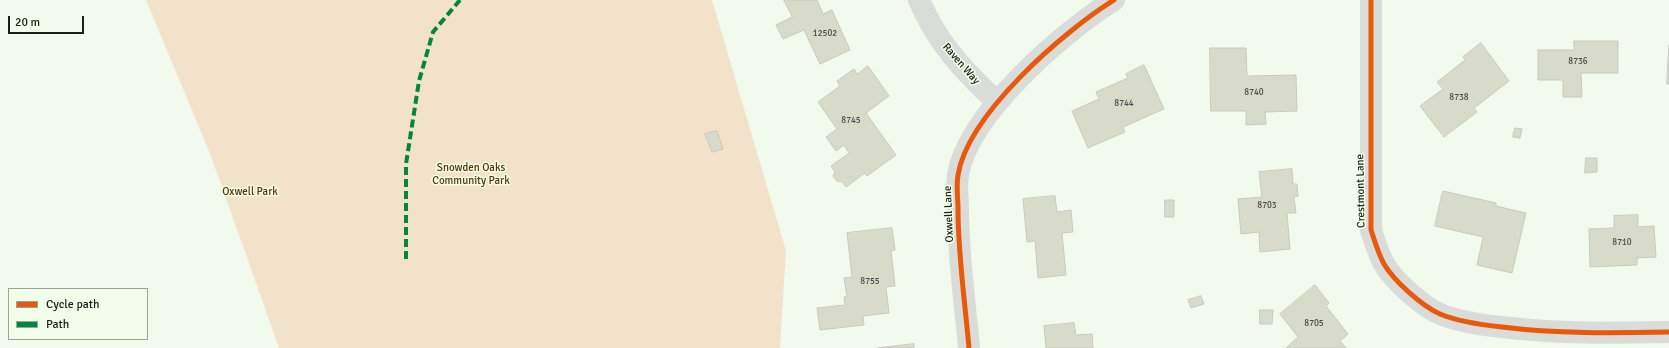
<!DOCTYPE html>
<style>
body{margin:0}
#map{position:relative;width:1669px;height:348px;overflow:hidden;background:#f2faee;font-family:Signika,sans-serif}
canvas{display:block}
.legend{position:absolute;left:8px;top:288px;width:140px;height:52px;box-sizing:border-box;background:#f1feea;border:1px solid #9ba496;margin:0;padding:5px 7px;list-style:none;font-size:12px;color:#1a1e18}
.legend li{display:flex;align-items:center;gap:8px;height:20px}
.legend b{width:20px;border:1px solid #9ba496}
.scale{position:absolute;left:8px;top:16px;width:76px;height:18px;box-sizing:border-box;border:2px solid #1a1e18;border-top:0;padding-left:5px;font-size:12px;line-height:14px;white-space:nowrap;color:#1a1e18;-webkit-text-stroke:3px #f1feea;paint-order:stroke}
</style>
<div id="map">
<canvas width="1669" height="348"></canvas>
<ul class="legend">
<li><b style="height:5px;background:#e8590c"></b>Cycle path</li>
<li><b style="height:5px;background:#00873e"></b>Path</li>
</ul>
<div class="scale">20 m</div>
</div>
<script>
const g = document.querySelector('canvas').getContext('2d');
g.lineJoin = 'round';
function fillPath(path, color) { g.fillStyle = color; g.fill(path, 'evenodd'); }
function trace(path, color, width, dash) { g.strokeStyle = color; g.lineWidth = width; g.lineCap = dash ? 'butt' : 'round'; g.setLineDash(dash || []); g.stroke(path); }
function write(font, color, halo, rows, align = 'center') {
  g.font = font + ' Signika,sans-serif'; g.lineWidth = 3; g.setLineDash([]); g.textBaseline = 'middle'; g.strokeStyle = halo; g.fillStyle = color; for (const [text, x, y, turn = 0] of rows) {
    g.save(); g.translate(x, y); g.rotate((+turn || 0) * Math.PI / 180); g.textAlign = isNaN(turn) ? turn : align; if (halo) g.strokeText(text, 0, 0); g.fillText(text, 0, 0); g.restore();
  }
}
fillPath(new Path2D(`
 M 146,0 L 712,0 L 786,251 L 780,348 L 279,348 L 211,156 Z`), '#f3e2ca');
const building = new Path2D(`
 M 784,0 L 817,0 L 823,14 L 832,10 L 850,50 L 820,64 L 804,30 L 783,39 L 776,25 L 792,17 Z
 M 1574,41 L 1618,41 L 1618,73 L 1581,73 L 1582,97 L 1563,97 L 1563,80 L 1538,80 L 1538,50 L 1574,50 Z
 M 1481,43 L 1509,81 L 1474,108 L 1477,112 L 1444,137 L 1420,106 L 1443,89 L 1437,82 L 1465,60 L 1463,57 Z
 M 1669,45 L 1669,84 L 1667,84 Z
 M 1210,48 L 1246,48 L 1247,76 L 1296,75 L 1297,111 L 1265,112 L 1266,124 L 1246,125 L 1246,111 L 1211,111 Z
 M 1144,65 L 1164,109 L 1123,127 L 1125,132 L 1088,148 L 1072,111 L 1099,99 L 1096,92 L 1128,78 L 1126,74 Z
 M 868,66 L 889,96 L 866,113 L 896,155 L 867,176 L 865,173 L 846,187 L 842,182 L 837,181 L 833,176 L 835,172 L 831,166 L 849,153 L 844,145 L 836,151 L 826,137 L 837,129 L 818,102 L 840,86 L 837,81 L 854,69 L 857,74 Z
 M 1515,128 L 1522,129 L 1520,138 L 1513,137 Z
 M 717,131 L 723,149 L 712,152 L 705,134 Z
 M 1586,158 L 1597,158 L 1597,172 L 1585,173 Z
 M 1292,169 L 1293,184 L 1297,184 L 1298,196 L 1294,197 L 1296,213 L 1287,213 L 1290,249 L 1260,252 L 1259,232 L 1241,234 L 1238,199 L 1262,197 L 1259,172 Z
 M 1443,191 L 1496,203 L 1496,206 L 1526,213 L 1512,273 L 1477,265 L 1483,237 L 1435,226 Z
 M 1055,196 L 1057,212 L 1071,210 L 1073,232 L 1062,233 L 1066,275 L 1038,278 L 1035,241 L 1027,242 L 1023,199 Z
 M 1165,200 L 1174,200 L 1174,217 L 1165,217 Z
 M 1638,215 L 1638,227 L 1654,226 L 1656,257 L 1637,258 L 1637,265 L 1590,267 L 1589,229 L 1614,228 L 1614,216 Z
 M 892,228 L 895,250 L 891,251 L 895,286 L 886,287 L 889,313 L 863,316 L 864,325 L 820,330 L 817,308 L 845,305 L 844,297 L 847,297 L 844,278 L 852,277 L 847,233 Z
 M 1315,285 L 1329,303 L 1326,306 L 1348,334 L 1340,341 L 1346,348 L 1286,348 L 1298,337 L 1280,314 Z
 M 1201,296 L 1204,304 L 1191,308 L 1188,300 Z
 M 1260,310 L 1273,310 L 1272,324 L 1260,324 Z
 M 1074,323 L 1076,335 L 1092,334 L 1093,348 L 1046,348 L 1044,326 Z
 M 914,344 L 914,348 L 878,348 Z`);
fillPath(building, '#d8daca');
trace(building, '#c8cac1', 1);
trace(new Path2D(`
 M 919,0 C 937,43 964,71 997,102
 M 1371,0 L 1371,230 C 1375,242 1378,253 1384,264 C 1394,281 1422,306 1440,314 C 1459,322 1482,325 1502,327 C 1558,334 1613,333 1669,332
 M 969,348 C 965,302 958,255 958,209 C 958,198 956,186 958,175 C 968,114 1063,32 1114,0`), '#dadcd9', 22);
trace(new Path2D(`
 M 406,259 L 406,164 L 419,81 L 433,32 L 460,0`), '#00873e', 4, [8, 4]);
trace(new Path2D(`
 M 1371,0 L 1371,230 C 1375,242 1378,253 1384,264 C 1394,281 1422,306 1440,314 C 1459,322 1482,325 1502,327 C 1558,334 1613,333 1669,332
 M 969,348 C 965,302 958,255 958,209 C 958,198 956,186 958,175 C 968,114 1063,32 1114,0`), '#e8590c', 5);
write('9px', '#4a4d44', null, [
 ["12502",825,34],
 ["8736",1578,62],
 ["8740",1254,93],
 ["8738",1459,98],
 ["8744",1124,104],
 ["8745",851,121],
 ["8703",1267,206],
 ["8710",1622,243],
 ["8755",870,282],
 ["8705",1314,324]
]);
write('11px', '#1a1e18', '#f1feea', [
 ["Raven Way",961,64,49],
 ["Crestmont Lane",1361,191,-91],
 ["Oxwell Lane",949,214,-92]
]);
write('11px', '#5a3300', '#f1feea', [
 ["Snowden Oaks",471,168],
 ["Community Park",471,181],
 ["Oxwell Park",250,192]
]);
</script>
